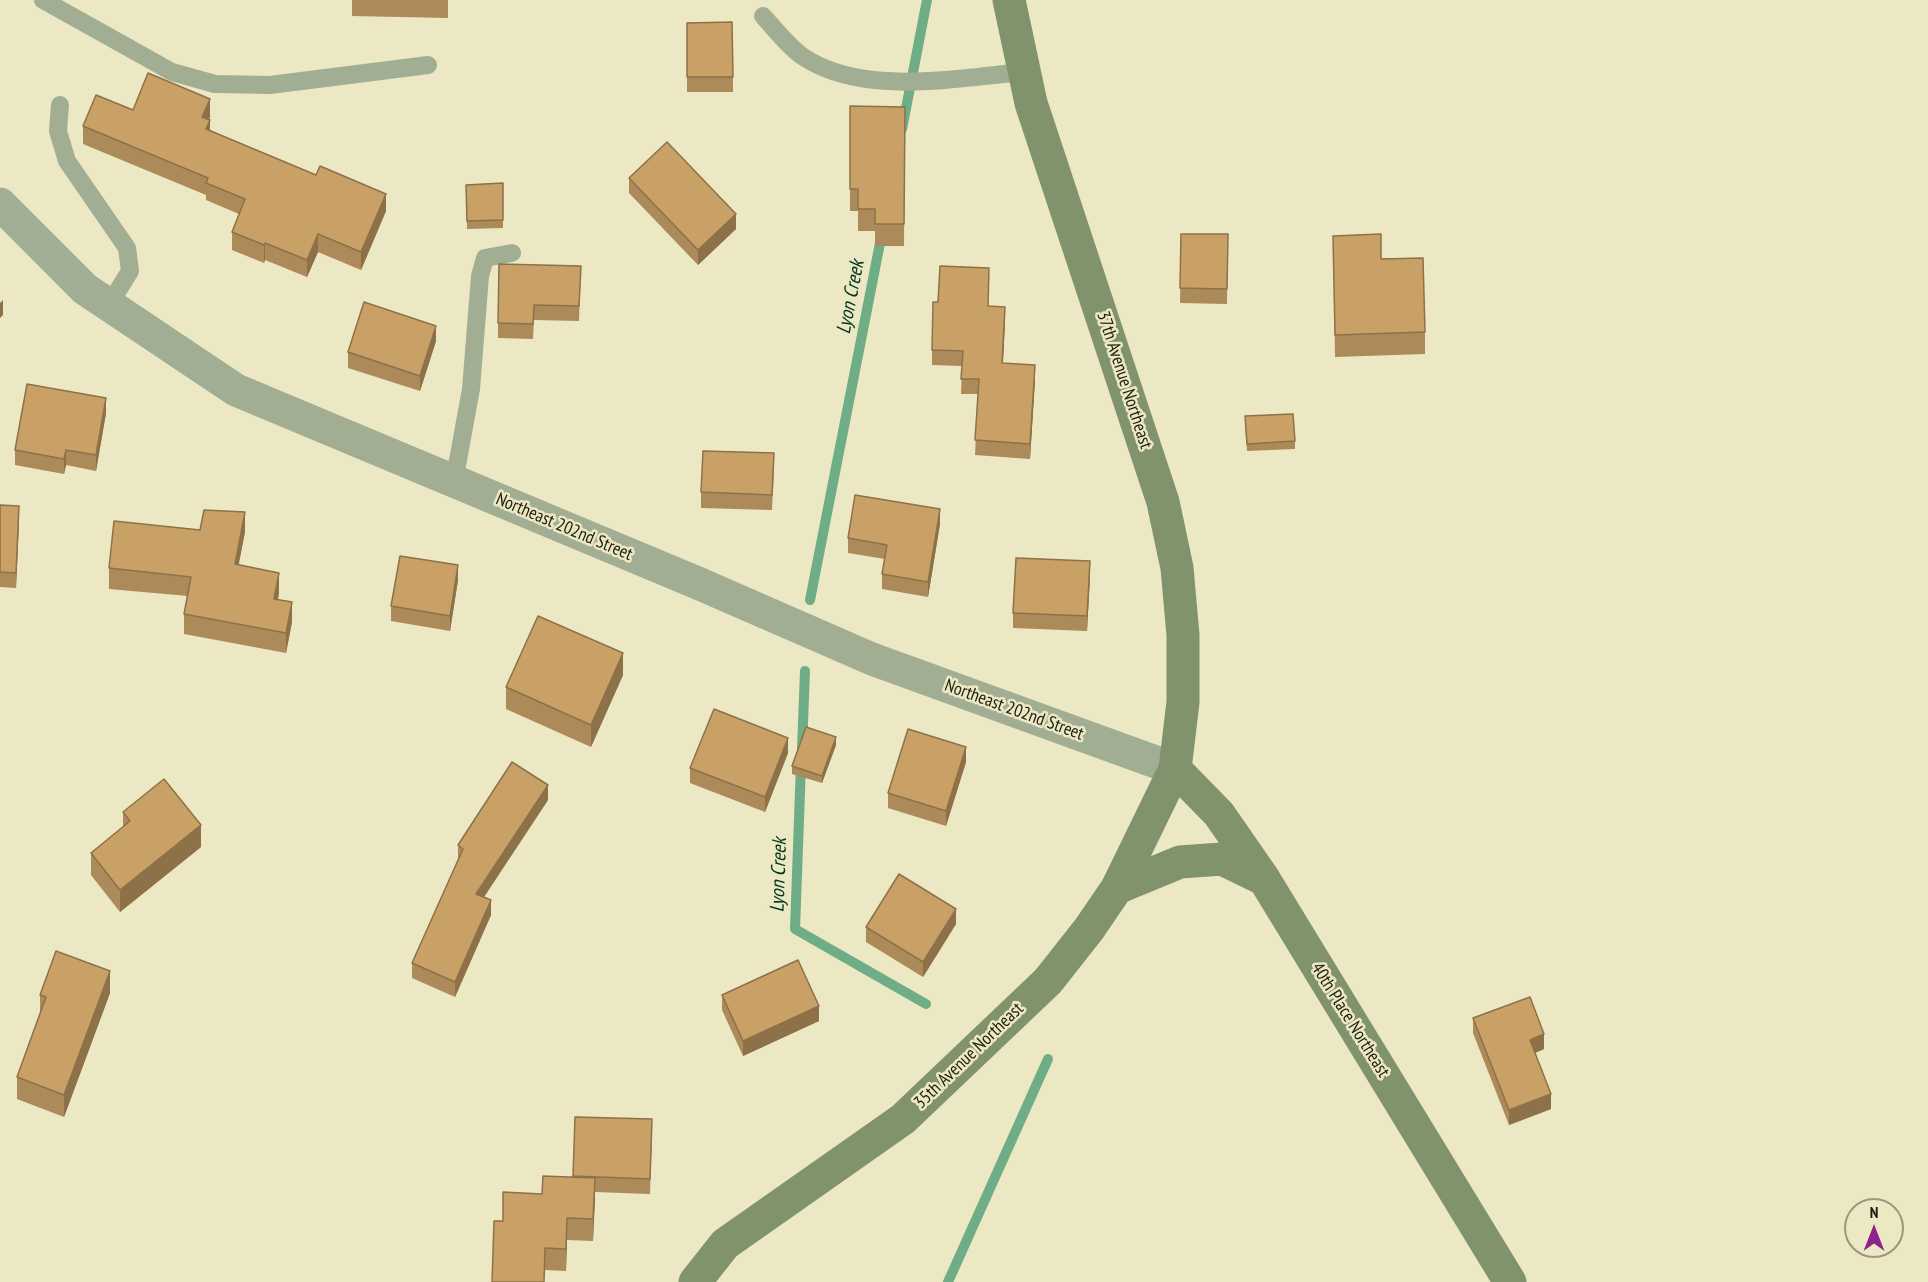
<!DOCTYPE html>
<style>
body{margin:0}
#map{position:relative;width:1928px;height:1282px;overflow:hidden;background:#ece8c4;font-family:"PT Sans Narrow",sans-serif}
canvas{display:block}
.north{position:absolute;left:1844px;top:1198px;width:60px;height:60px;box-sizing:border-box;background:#ece8c4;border:2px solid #9a977c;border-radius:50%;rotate:0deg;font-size:16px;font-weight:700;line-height:24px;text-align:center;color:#1e1d0f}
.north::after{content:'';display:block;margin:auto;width:21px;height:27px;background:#8c258b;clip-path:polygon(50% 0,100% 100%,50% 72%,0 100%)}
</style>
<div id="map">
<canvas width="1928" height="1282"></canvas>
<div class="north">N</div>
</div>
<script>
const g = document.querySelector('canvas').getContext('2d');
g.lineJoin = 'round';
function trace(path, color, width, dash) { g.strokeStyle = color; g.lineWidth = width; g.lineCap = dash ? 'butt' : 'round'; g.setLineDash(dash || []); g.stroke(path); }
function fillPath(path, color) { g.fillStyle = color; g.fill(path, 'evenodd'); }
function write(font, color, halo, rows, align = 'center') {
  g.font = font + ' "PT Sans Narrow",sans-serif'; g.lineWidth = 5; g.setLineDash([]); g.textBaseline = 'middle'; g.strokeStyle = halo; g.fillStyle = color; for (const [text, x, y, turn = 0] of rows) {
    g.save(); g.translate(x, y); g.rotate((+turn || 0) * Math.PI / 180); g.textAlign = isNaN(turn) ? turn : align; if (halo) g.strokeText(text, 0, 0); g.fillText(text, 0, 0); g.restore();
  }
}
trace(new Path2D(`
 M 902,129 L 927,0
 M 810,600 L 882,233
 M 802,749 L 805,671
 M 801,764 L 795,929 L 926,1004
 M 948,1282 L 1048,1059`), '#6ead85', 10);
trace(new Path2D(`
 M 43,0 L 172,72 L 215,84 L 270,85 L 428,65
 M 763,16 C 775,29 788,46 802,56 C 862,97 956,78 1024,72
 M 60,105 L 58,131 L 67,161 L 127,248 L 130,271 L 109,305
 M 454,482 L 471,389 L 480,276 L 485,258 L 512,253`), '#a2ae94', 18);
trace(new Path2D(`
 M 0,204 L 85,289 L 236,390 L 700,584 L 872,659 L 1175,769`), '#a2ae94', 33);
trace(new Path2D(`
 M 1175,769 L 1219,814 L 1264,879 L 1510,1282
 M 1117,888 L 1180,862 L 1222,859 L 1261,878
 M 695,1282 L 725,1244 L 903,1119 L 1048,981 L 1089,929 L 1117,888 L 1175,769 L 1183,702 L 1183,635 L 1177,568 L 1163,502 L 1031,103 L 1009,0`), '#80936c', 33);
fillPath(new Path2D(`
 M 352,0 L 448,0 L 448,18 L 352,16 Z
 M 687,23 L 733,77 L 733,92 L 687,92 Z
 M 850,106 L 905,107 L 904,246 L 875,246 L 875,231 L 858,231 L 858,211 L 850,211 Z
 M 133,110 L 210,117 L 209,120 L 210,130 L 386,211 L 361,270 L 318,252 L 307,277 L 265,260 L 264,263 L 232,250 L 232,232 L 239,214 L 206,200 L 206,195 L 83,144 L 83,126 Z
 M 629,178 L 736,229 L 698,265 L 629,193 Z
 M 503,183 L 503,228 L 467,229 L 466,185 Z
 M 1181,234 L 1228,234 L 1227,304 L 1180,303 Z
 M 1333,236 L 1381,259 L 1425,332 L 1425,354 L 1335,357 Z
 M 581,266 L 579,321 L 534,320 L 533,339 L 498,338 L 498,323 Z
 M 989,306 L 1005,322 L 1003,363 L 1035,380 L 1030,459 L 975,455 L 978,394 L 961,394 L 962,366 L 932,365 L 932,350 Z
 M 436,341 L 420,391 L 348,368 L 348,352 Z
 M 106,413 L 96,471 L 66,465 L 64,474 L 15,465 L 15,450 Z
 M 1245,424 L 1295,441 L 1295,449 L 1247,451 Z
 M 774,468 L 772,510 L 701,508 L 701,492 Z
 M 0,505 L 19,521 L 16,588 L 0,587 Z
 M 940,524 L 928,597 L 882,589 L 882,574 L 885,559 L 848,553 L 848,538 Z
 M 200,530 L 245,532 L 238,565 L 279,593 L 278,600 L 292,622 L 286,653 L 184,634 L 184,614 L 188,596 L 109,589 L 109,568 Z
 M 1090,576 L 1087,631 L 1013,628 L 1013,613 Z
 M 458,580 L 450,631 L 391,621 L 391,606 Z
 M 623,675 L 591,747 L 506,709 L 506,687 Z
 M 836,745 L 822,783 L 792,774 L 792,766 Z
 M 788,753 L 765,812 L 690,783 L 690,768 Z
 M 966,762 L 946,826 L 888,808 L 888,793 Z
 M 548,800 L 484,897 L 491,915 L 455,997 L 412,978 L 412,963 L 458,860 L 458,845 Z
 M 123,812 L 201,847 L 120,912 L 91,875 L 91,853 L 123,827 Z
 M 956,924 L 923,977 L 866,942 L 866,927 Z
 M 110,993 L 64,1117 L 17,1099 L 17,1077 L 40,1015 L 40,995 Z
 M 722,995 L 819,1021 L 743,1056 L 722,1010 Z
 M 1473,1018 L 1544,1049 L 1535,1053 L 1551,1109 L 1509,1125 L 1473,1033 Z
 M 652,1135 L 650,1194 L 595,1192 L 593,1241 L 567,1240 L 566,1271 L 545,1270 L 503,1221 L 542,1194 Z`), '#ad8a59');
fillPath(new Path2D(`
 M 210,99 L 210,117 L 202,135 L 202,117 Z
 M 210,120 L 210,138 L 206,129 Z
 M 386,194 L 386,211 L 361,270 L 361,252 Z
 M 736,214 L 736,229 L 698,265 L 698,250 Z
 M 318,234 L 318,252 L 307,277 L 307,260 Z
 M 265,243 L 265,260 L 264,263 L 264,245 Z
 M 3,300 L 3,315 L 0,318 L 0,303 Z
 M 1005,307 L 1005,322 L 1002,378 L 1002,363 Z
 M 436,326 L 436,341 L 420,391 L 420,376 Z
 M 1035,365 L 1035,380 L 1030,459 L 1030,444 Z
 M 106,398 L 106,413 L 96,471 L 96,455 Z
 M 66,450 L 66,465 L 64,474 L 64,459 Z
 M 19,506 L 19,521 L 16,588 L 16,573 Z
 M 940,509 L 940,524 L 928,597 L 928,582 Z
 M 245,512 L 245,532 L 235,584 L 235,564 Z
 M 1090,561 L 1090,576 L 1087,631 L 1087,616 Z
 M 458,565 L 458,580 L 450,631 L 450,616 Z
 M 279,573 L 279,593 L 274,619 L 274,599 Z
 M 292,602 L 292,622 L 286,653 L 286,633 Z
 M 623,653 L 623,675 L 591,747 L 591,725 Z
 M 836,737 L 836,745 L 822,783 L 822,776 Z
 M 788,738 L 788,753 L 765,812 L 765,797 Z
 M 966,747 L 966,762 L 946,826 L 946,811 Z
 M 548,785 L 548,800 L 476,909 L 476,894 Z
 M 201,825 L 201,847 L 120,912 L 120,890 Z
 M 491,900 L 491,915 L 455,997 L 455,982 Z
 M 956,909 L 956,924 L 923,977 L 923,962 Z
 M 110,971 L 110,993 L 64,1117 L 64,1095 Z
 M 819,1006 L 819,1021 L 743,1056 L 743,1041 Z
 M 1544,1034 L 1544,1049 L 1530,1055 L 1530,1040 Z
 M 1551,1094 L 1551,1109 L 1509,1125 L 1509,1110 Z
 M 595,1178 L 595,1200 L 593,1241 L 593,1219 Z
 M 567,1218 L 567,1240 L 566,1271 L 566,1249 Z`), '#8d7148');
const building = new Path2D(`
 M 732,22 L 733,77 L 687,77 L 687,23 Z
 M 148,73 L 210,99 L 202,117 L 210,120 L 206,129 L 316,175 L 320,166 L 386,194 L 361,252 L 318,234 L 307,260 L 265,243 L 264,245 L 232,232 L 245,199 L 206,183 L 208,178 L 83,126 L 96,95 L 133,110 Z
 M 850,106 L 905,107 L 904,224 L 875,224 L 875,209 L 858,209 L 858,189 L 850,189 Z
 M 667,142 L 736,214 L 698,250 L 629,178 Z
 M 503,183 L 503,220 L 467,221 L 466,185 Z
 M 1181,234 L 1228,234 L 1227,289 L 1180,288 Z
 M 1381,234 L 1381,259 L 1423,258 L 1425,332 L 1335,335 L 1333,236 Z
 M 499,264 L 581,266 L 579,306 L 534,305 L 533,324 L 498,323 Z
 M 940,266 L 989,268 L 988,306 L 1005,307 L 1002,363 L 1035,365 L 1030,444 L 975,440 L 979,379 L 961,379 L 963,351 L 932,350 L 933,302 L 938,302 Z
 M 364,302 L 436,326 L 420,376 L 348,352 Z
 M 27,384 L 106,398 L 96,455 L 66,450 L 64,459 L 15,450 Z
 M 1293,414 L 1295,441 L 1247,444 L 1245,416 Z
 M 703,451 L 774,453 L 772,495 L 701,492 Z
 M 855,495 L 940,509 L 928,582 L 882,574 L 887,545 L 848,538 Z
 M 0,505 L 19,506 L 16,573 L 0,572 Z
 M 204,510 L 245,512 L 235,564 L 279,573 L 274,599 L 292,602 L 286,633 L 184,614 L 191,577 L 109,568 L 114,521 L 200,530 Z
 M 400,556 L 458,565 L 450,616 L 391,606 Z
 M 1016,558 L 1090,561 L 1087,616 L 1013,613 Z
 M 538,616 L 623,653 L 591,725 L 506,687 Z
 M 714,709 L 788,738 L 765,797 L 690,768 Z
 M 806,727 L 836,737 L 822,776 L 792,766 Z
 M 908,729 L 966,747 L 946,811 L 888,793 Z
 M 512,762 L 548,785 L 476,894 L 491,900 L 455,982 L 412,963 L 463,849 L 458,845 Z
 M 164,779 L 201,825 L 120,890 L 91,853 L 130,821 L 123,812 Z
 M 899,874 L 956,909 L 923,962 L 866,927 Z
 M 56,951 L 110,971 L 64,1095 L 17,1077 L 46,997 L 40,995 Z
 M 798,960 L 819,1006 L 743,1041 L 722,995 Z
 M 1530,997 L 1544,1034 L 1530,1040 L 1551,1094 L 1509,1110 L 1473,1018 Z
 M 575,1117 L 652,1119 L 650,1179 L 573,1176 Z
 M 543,1176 L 595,1178 L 593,1219 L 567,1218 L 566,1249 L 545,1248 L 544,1282 L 492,1282 L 494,1221 L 503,1221 L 503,1192 L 542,1194 Z`);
fillPath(building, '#c9a167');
trace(building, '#8d7148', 1.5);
write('18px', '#1e1d0f', '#ece8c4', [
 ["37th Avenue Northeast",1124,380,72],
 ["Northeast 202nd Street",564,527,23],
 ["Northeast 202nd Street",1014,710,20],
 ["40th Place Northeast",1350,1020,58],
 ["35th Avenue Northeast",969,1056,-44]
]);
write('italic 20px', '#01361c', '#ece8c4', [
 ["Lyon Creek",851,297,-79],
 ["Lyon Creek",779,875,-88]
]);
</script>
